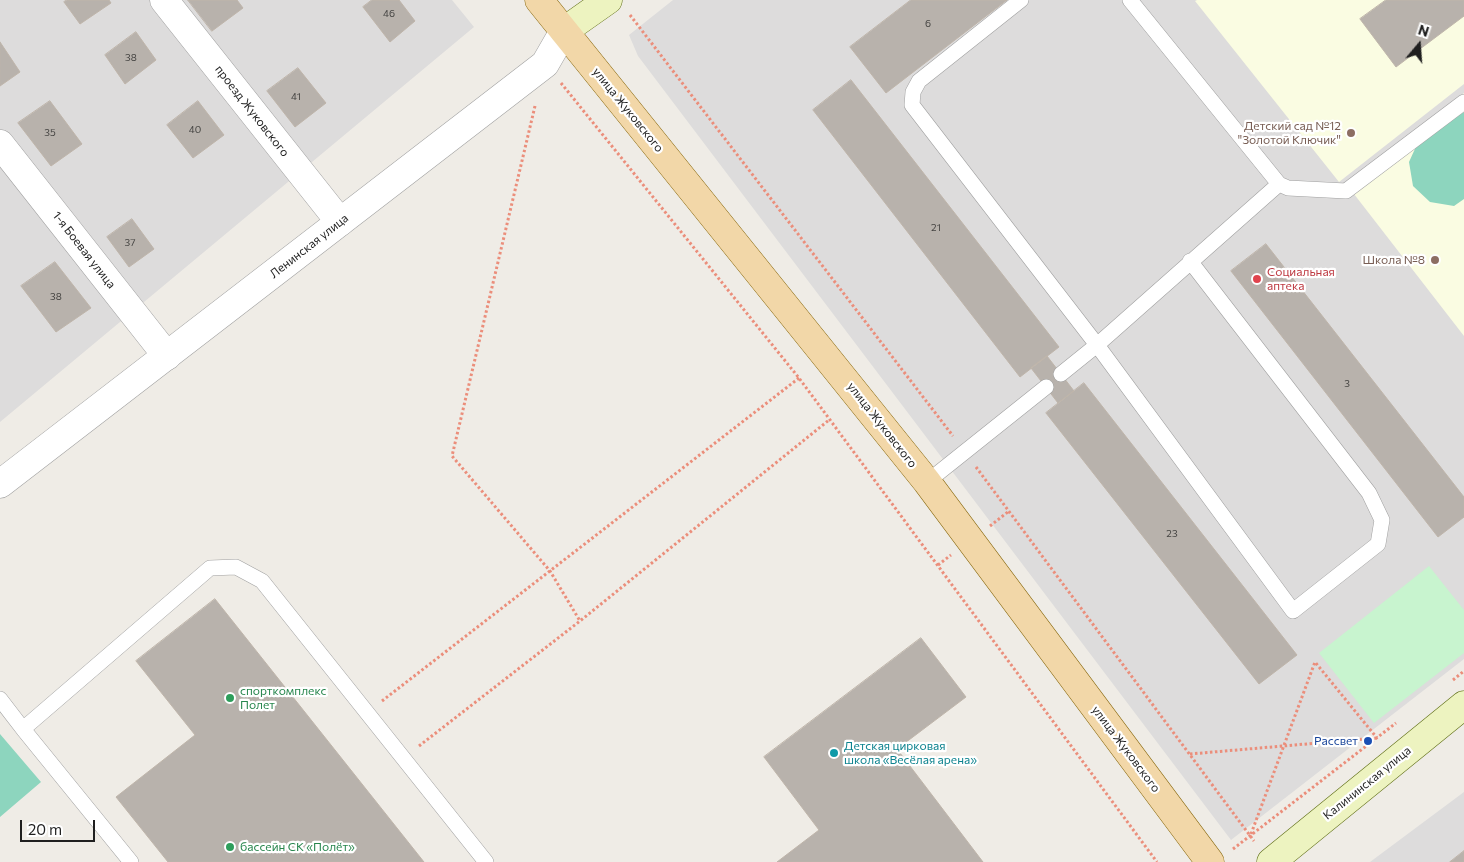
<!DOCTYPE html>
<meta charset="utf-8">
<style>
body{margin:0}
#map{position:relative;width:1464px;height:862px;overflow:hidden;background:#efece6;font-family:Commissioner,sans-serif}
canvas{display:block}
.north{position:absolute;left:1394px;top:20px;width:50px;height:50px;-webkit-text-stroke:4px #fff;paint-order:stroke;rotate:18deg;font-size:14px;font-weight:700;line-height:20px;text-align:center;color:#1f1f1f}
.north::after{content:'';display:block;margin:auto;width:18px;height:22px;background:#1f1f1f;clip-path:polygon(50% 0,100% 100%,50% 72%,0 100%)}
.scale{position:absolute;left:20px;top:820px;width:75px;height:22px;box-sizing:border-box;border:2px solid #1f1f1f;border-top:0;padding-left:6px;font-size:15px;line-height:18px;white-space:nowrap;color:#1f1f1f;-webkit-text-stroke:4px #fff;paint-order:stroke}
</style>
<div id="map">
<canvas width="1464" height="862"></canvas>
<div class="north">N</div>
<div class="scale">20 m</div>
</div>
<script>
const g = document.querySelector('canvas').getContext('2d');
g.lineJoin = 'round';
function fillPath(path, color) { g.fillStyle = color; g.fill(path, 'evenodd'); }
function trace(path, color, width, dash) { g.strokeStyle = color; g.lineWidth = width; g.lineCap = dash ? 'butt' : 'round'; g.setLineDash(dash || []); g.stroke(path); }
function write(font, color, halo, rows, align = 'center') {
  g.font = font + ' Commissioner,sans-serif'; g.lineWidth = 4.5; g.setLineDash([]); g.textBaseline = 'middle'; g.strokeStyle = halo; g.fillStyle = color; for (const [text, x, y, turn = 0] of rows) {
    g.save(); g.translate(x, y); g.rotate((+turn || 0) * Math.PI / 180); g.textAlign = isNaN(turn) ? turn : align; if (halo) g.strokeText(text, 0, 0); g.fillText(text, 0, 0); g.restore();
  }
}
fillPath(new Path2D(`
 M 0,0 L 452,0 L 474,27 L 0,422 Z
 M 673,0 L 1464,0 L 1464,659 L 1231,840 L 638,56 L 629,35 Z
 M 1464,792 L 1464,862 L 1370,862 Z`), '#dddcdc');
fillPath(new Path2D(`
 M 1197,0 L 1464,0 L 1464,84 L 1339,182 L 1195,1 Z
 M 1464,93 L 1464,336 L 1347,185 Z`), '#fafce2');
fillPath(new Path2D(`
 M 1429,566 L 1464,610 L 1464,653 L 1374,723 L 1319,653 Z`), '#c8f4cf');
fillPath(new Path2D(`
 M 1464,112 L 1464,199 L 1454,206 L 1430,202 L 1413,186 L 1409,162 L 1419,140 Z
 M 0,734 L 41,782 L 0,817 Z`), '#8dd5be');
const building = new Path2D(`
 M 67,0 L 109,0 L 111,3 L 80,24 L 64,2 Z
 M 188,0 L 237,0 L 243,8 L 212,31 Z
 M 372,0 L 399,0 L 415,21 L 390,42 L 363,7 Z
 M 911,0 L 1007,0 L 886,93 L 850,47 Z
 M 1386,0 L 1464,0 L 1464,16 L 1396,67 L 1360,19 Z
 M 136,32 L 156,60 L 125,84 L 105,55 Z
 M 0,42 L 20,72 L 0,86 Z
 M 298,68 L 326,103 L 295,127 L 267,91 Z
 M 851,80 L 1059,347 L 1020,377 L 813,110 Z
 M 50,101 L 82,144 L 51,166 L 18,123 Z
 M 198,101 L 224,135 L 193,158 L 167,125 Z
 M 132,219 L 154,249 L 129,267 L 107,237 Z
 M 1266,244 L 1464,497 L 1464,517 L 1438,537 L 1231,271 Z
 M 55,262 L 91,308 L 56,332 L 21,286 Z
 M 1047,356 L 1074,391 L 1058,403 L 1031,368 Z
 M 1084,383 L 1297,655 L 1259,684 L 1046,413 Z
 M 215,599 L 424,862 L 168,862 L 116,797 L 195,735 L 136,661 Z
 M 921,638 L 966,697 L 897,749 L 983,862 L 777,862 L 819,830 L 764,757 Z
 M 1464,851 L 1464,862 L 1450,862 Z`);
fillPath(building, '#b8b2ac');
trace(building, '#bfb5aa', 1);
const service = new Path2D(`
 M 1021,0 L 919,81 L 913,92 L 912,105 L 1097,345 L 1293,611 L 1378,544 L 1382,520 L 1369,493 L 1190,261
 M 1130,0 L 1279,184 L 1288,188 L 1346,191 L 1464,102
 M 1061,374 L 1097,345 L 1279,184
 M 927,482 L 1046,387
 M 0,699 L 23,729 L 210,568 L 236,567 L 262,581 L 486,862
 M 23,729 L 131,862`);
const minor = new Path2D(`
 M 164,0 L 340,222
 M 0,144 L 167,356`);
const tertiary = new Path2D(`
 M 0,484 L 545,64 L 564,31`);
const secondary = new Path2D(`
 M 564,31 L 608,0
 M 1271,862 L 1464,705`);
const primary = new Path2D(`
 M 539,0 L 927,482 L 1210,862`);
trace(service, '#a0a0a0', 16);
trace(minor, '#a0a0a0', 29);
trace(tertiary, '#a0a0a0', 29);
trace(secondary, '#5c6b11', 29);
trace(primary, '#8a6a10', 29);
trace(new Path2D(`
 M 630,15 L 953,436
 M 561,83 L 799,378 L 1157,862
 M 535,106 L 452,456 L 550,571 L 580,621
 M 976,467 L 1254,841
 M 990,526 L 1009,511
 M 938,565 L 951,555
 M 1453,680 L 1464,671
 M 382,701 L 799,378
 M 419,746 L 580,621 L 829,420
 M 1190,754 L 1376,738
 M 1251,834 L 1315,662 L 1377,738
 M 1233,849 L 1396,723`), '#eb8e7b', 3, [2.5, 2.5]);
trace(service, '#fff', 15);
trace(minor, '#fff', 28);
trace(tertiary, '#fff', 28);
trace(secondary, '#edf3c0', 28);
trace(primary, '#f2d7a8', 28);
for (const [x, y, r, color] of [
 [1351,133,5,"#8d6e63"],
 [1435,260,5,"#8d6e63"],
 [1257,279,5,"#e0444e"],
 [230,698,5,"#2e9e5b"],
 [1368,741,5,"#1a4fb4"],
 [834,753,5,"#0f9aa8"],
 [230,847,5,"#2e9e5b"]
]) { const dot = new Path2D(); dot.arc(x, y, r, 0, 2 * Math.PI); g.fillStyle = color; g.fill(dot); trace(dot, '#fff', 2); }
write('10px', '#454442', null, [
 ["46",389,14],
 ["6",928,24],
 ["38",131,58],
 ["41",296,97],
 ["40",195,130],
 ["35",50,133],
 ["21",936,228],
 ["37",130,243],
 ["38",56,297],
 ["3",1347,384],
 ["23",1172,534]
]);
write('12px', '#1f1f1f', '#fff', [
 ["улица Жуковского",628,110,51],
 ["проезд Жуковского",252,111,52],
 ["Ленинская улица",309,246,-38],
 ["1-я Боевая улица",84,250,52],
 ["улица Жуковского",882,425,52],
 ["улица Жуковского",1126,749,53],
 ["Калининская улица",1367,783,-39]
]);
write('12px', '#785e54', '#fff', [
 ["Детский сад №12",1341,126],
 ["\"Золотой Ключик\"",1341,140],
 ["Школа №8",1425,260]
], 'right');
write('12px', '#be3a42', '#fff', [
 ["Социальная",1267,272],
 ["аптека",1267,286]
], 'left');
write('12px', '#27864d', '#fff', [
 ["спорткомплекс",240,691],
 ["Полет",240,705],
 ["бассейн СК «Полёт»",240,847]
], 'left');
write('12px', '#164399', '#fff', [
 ["Рассвет",1358,741]
], 'right');
write('12px', '#0d838f', '#fff', [
 ["Детская цирковая",844,746],
 ["школа «Весёлая арена»",844,760]
], 'left');
</script>
